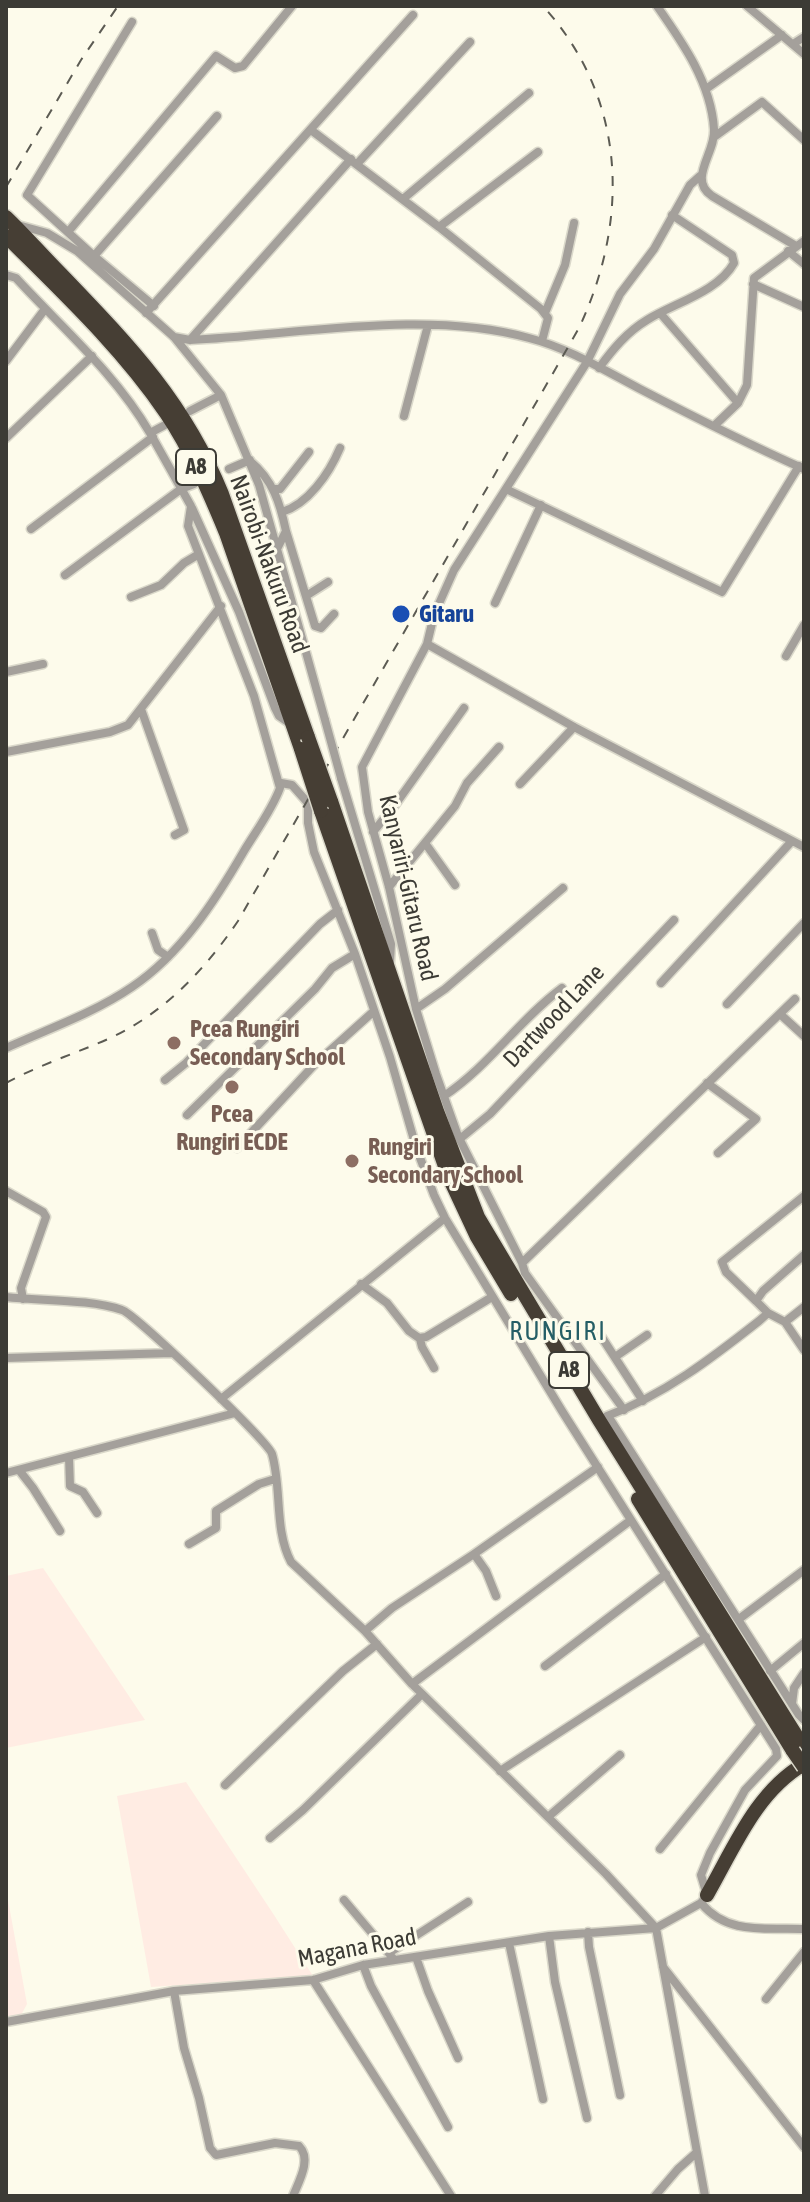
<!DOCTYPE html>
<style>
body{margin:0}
#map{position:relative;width:810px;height:2202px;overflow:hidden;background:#fdfbeb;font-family:"Asap Condensed",sans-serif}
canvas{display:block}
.frame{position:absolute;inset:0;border:8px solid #3c3b35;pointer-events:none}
</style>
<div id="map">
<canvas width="810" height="2202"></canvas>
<div class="frame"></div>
</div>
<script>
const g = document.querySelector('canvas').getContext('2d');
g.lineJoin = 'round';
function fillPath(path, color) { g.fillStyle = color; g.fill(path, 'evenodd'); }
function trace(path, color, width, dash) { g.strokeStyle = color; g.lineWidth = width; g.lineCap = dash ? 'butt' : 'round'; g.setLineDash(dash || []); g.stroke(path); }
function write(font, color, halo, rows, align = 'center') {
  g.font = font + ' "Asap Condensed",sans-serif'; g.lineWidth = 6; g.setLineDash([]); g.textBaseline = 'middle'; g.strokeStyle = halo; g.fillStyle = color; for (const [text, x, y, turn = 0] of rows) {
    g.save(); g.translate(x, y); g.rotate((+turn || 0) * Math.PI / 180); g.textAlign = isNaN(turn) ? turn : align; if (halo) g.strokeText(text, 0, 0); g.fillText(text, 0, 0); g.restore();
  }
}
fillPath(new Path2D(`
 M 43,1568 L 145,1720 L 6,1748 L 6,1576 Z
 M 186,1782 L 274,1915 L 313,1976 L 151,1987 L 117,1796 Z
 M 6,1889 L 27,2004 L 20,2017 L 6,2020 Z`), '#ffece3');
const street = new Path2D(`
 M 657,6 C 683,43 711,83 714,129 C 716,153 687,179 712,196 L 796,246
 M 747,6 L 804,54
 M 132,22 L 27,195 L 94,256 L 154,306
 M 793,44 L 804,37
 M 706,89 L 782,35
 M 311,130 L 439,227 L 541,309 L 548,318 L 542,341
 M 714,137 L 762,102 L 804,140
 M 357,164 L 470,42
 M 403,199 L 529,93
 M 18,225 L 47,233 L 77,251 L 174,337 L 221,395 L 259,485 L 325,720
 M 439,227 L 538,152
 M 68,232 L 216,56 L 235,68 L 243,66 L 292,6
 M 788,251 L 804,264
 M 94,256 L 217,116
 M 6,275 L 16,278 C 63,329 115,373 150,433
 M 753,284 L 804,307
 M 146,313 L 413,15
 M 545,313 L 565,265 L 574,223
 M 660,313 L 738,403
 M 174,337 L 190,340 C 297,335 425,309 529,338 C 568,348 604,370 640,389 C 694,417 748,444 804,469
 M 190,340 L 351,159
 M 6,361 L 45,309
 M 599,368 C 613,349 627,332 647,320 C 674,303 718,292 734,263 L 732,255 L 672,215
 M 190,411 L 221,395
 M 404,416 L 428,325
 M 714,426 L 738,403 L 747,385 L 754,278 L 804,241
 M 6,438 L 92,356
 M 250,461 C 273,480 280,503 286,531 L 277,549
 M 229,469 L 250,460
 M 274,489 L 280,489 L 309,452
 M 508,490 L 722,592 L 799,466
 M 192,508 L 239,612 L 275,708 L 279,716 L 289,723
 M 282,512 C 308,504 329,474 340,448
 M 31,529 L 153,437
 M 286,531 L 315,626 L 321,628 L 334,614
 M 65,575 L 181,489 L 194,484
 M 306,596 L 328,582
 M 131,597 L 161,585 L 184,563 L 199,554
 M 495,603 L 541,505
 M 427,644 L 574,727 L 804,847
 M 786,656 L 804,625
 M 6,672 L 43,664
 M 141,709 L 184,830 L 175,835
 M 6,752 L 110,732 L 128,725 L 221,606
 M 341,778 L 391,944 L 390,962
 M 520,784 L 574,727
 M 373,832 L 395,805 L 464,708
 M 425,843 L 455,885
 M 389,887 L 455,806 L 467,783 L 499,747
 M 152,933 L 158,950 L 168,957
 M 661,983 L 792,841
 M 727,1004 L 804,923
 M 416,1009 L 445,989 L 563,888
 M 780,1014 L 804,1036
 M 6,1048 C 48,1029 94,1013 132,987 C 181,954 215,901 244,851 C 256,831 272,810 280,788 L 254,696 L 188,526 L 191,506 L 150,433 L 165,425
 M 165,1080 L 186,1063 L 320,924 L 338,910
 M 707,1083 L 756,1119 L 718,1153
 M 444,1096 C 489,1066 519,1020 562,988
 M 187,1115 L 315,989 L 332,968 L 355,954
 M 461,1138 L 490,1114 L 674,920
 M 237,1148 L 314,1065 L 374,1011
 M 6,1191 L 43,1212 L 46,1217 L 21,1288 L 23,1299
 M 522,1263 L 458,1136 L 436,1074 L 416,1009 L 389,887 L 368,812 L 362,767 L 427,644 L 434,615 L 454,570 L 587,362 L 620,294 L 654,249 L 690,185 L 700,176
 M 361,1284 L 387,1303 L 409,1331 L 419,1338 L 426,1337 L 492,1297
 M 6,1297 C 41,1301 90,1299 122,1310 C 135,1314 268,1441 272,1454 C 282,1488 274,1530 291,1562 L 365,1631 L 412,1684 L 606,1874 L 656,1928 L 705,2196
 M 756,1301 L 726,1272 L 722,1262 L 804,1196
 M 768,1313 L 785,1322 L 804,1307
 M 785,1322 L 804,1350
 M 601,1336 L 643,1401
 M 420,1339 L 422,1347 L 434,1368
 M 615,1357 L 647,1335
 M 6,1358 L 172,1353
 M 221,1399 L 445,1218
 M 624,1410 L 525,1273 L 522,1263 L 795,999
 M 607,1416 C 664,1395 712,1358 759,1321 L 768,1313 L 756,1301 L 763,1291 L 804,1255
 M 608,1416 L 799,1715 L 804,1720
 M 69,1457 L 70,1486 L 83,1492 L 97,1513
 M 19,1470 L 33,1488 L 60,1531
 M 6,1473 L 235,1413
 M 189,1544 L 216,1528 L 216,1511 L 259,1484 L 275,1479
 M 474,1554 L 486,1571 L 496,1596
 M 739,1619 L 804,1570
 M 365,1631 L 392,1608 L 474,1554 L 598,1467
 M 545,1666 L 666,1574
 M 770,1671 L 804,1643
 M 412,1684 L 631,1520
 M 792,1704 L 794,1688 L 804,1673
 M 500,1771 L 706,1637
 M 225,1785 L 343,1671 L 377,1644
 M 548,1817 L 620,1755
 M 270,1838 L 303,1810 L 422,1694
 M 660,1849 L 761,1725
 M 344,1900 L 392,1957
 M 701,1903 C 728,1936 767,1927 804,1929
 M 588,1932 L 589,1947 L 620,2095
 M 549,1936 L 555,1982 L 587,2118
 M 509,1943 L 543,2099
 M 389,1953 L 468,1902
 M 416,1957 L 428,1991 L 458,2058
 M 363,1965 L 371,1986 L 448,2127
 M 663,1967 L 804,2147
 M 313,1980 L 451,2196
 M 174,1991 L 184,2048 L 199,2098 L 210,2148 L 216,2155 L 275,2143 L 299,2146 C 312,2159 299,2181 293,2196
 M 766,1999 L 804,1952
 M 6,2022 L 174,1991 L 313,1980 L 363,1965 L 549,1936 L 656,1928 L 701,1903 L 707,1895 L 701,1875 L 710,1853 L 745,1790 L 777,1756 L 776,1749 L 562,1411 L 445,1218 L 434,1195 L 416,1147 L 390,1057 L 355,954 L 314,852 L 308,823 L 308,803 L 292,785 L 281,783
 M 655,2196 L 678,2169 L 696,2153`);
const highway = new Path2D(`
 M 6,217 C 25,235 42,255 61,274 C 129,345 184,401 222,494 L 308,737
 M 6,236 C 62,292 121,347 166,413 C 191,450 209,492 226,533 L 301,749
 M 331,801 L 437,1111 L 478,1217 L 599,1420 L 804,1748
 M 321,811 L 448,1175 L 477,1237 L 511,1294
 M 638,1499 L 793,1751
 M 707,1895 C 734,1848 756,1792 804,1764`);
trace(street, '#dad8ca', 11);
trace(highway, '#dad8ca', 17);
trace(street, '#a4a09b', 8);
trace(highway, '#463e34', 14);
trace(new Path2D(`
 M 6,187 L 81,60 L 118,6
 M 6,1083 C 39,1065 74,1054 108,1039 C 163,1014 204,971 238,921 L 579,328 C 630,219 627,99 543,6`), '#5c5b53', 2, [10, 10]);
const streetBridge = new Path2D(`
 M 325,720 L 341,778`);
const highwayBridge = new Path2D(`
 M 308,737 L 331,801
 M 301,749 L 321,811
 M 793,1751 L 804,1767`);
trace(streetBridge, '#dad8ca', 11, []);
trace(highwayBridge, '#dad8ca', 17, []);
trace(streetBridge, '#a4a09b', 8);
trace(highwayBridge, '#463e34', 14);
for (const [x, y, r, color] of [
 [401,614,10,"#1a4fb4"],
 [174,1043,8,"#8d6e63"],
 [232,1087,8,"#8d6e63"],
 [352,1161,8,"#8d6e63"]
]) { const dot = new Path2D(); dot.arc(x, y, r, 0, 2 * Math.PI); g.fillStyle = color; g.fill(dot); trace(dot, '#fdfbeb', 3); }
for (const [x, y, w] of [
 [196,467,40],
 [569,1370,40]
]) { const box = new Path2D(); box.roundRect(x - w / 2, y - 18, w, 36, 6); g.fillStyle = '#fdfbeb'; g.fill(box); trace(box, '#3c3b35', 2); }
write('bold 22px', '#3c3b35', null, [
 ["A8",196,467],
 ["A8",569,1370]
]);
write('24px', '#3c3b35', '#fdfbeb', [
 ["Nairobi-Nakuru Road",269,564,70],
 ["Kanyariri-Gitaru Road",408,888,77],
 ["Dartwood Lane",554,1016,-46],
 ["Magana Road",357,1948,-11]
]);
write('bold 24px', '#164399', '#fdfbeb', [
 ["Gitaru",419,614]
], 'left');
write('bold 24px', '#785e54', '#fdfbeb', [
 ["Pcea Rungiri",190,1029],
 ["Secondary School",190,1057],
 ["Pcea",232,1114,"center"],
 ["Rungiri ECDE",232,1142,"center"],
 ["Rungiri",368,1147],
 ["Secondary School",368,1175]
], 'left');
g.letterSpacing = '2px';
write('26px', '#255e66', '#fdfbeb', [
 ["RUNGIRI",558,1332]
]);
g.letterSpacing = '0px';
</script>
